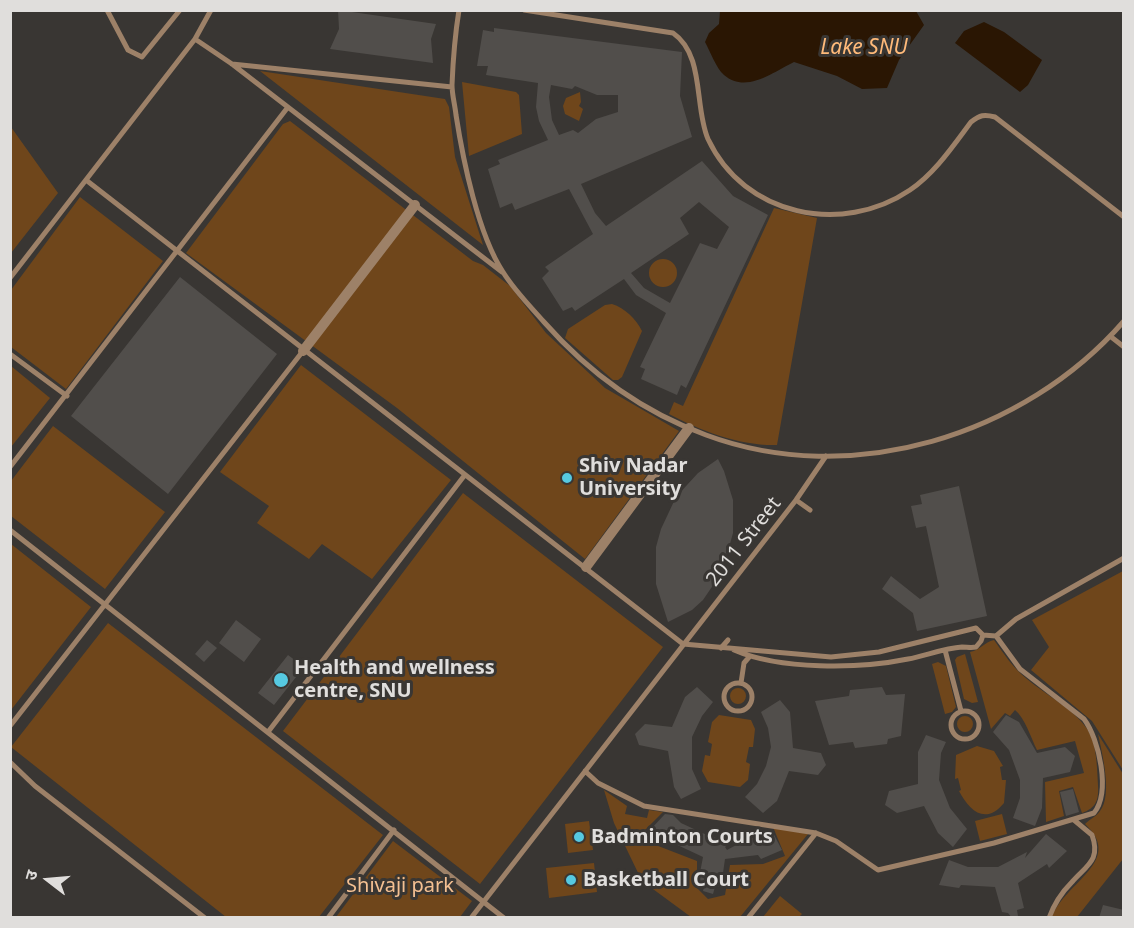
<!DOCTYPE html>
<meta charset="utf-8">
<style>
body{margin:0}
#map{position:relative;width:1134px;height:928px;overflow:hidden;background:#393633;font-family:"Noto Sans","Noto Sans Devanagari",sans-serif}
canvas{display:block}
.frame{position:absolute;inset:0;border:12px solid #e0dedc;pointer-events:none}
.north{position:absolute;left:18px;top:850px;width:60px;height:60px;-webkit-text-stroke:4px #393633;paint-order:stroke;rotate:286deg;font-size:16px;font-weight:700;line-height:24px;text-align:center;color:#e0dedc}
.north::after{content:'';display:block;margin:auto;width:21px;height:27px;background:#e0dedc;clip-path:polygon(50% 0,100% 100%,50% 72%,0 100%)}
</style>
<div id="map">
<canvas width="1134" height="928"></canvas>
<div class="frame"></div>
<div class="north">उ</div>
</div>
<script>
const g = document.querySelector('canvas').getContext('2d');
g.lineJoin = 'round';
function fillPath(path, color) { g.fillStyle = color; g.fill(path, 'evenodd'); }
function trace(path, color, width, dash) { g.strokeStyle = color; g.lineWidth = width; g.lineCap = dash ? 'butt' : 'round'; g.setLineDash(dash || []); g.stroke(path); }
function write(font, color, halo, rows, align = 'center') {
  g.font = font + ' "Noto Sans",sans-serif'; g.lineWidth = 6; g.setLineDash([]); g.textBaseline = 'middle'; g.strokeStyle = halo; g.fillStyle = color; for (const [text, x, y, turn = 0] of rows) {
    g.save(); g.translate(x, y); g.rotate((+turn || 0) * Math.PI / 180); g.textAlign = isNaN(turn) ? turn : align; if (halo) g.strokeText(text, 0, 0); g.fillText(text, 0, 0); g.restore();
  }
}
fillPath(new Path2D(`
 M 260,71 L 445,99 L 449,107 L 455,157 L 483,245 Z
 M 462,82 L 516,92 L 519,95 L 522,134 L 469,156 Z
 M 580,92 L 581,102 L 579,106 L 583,109 L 579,121 L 565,114 L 563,106 L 566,98 Z
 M 290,121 L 473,261 L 483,265 L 510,286 L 546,333 L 605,388 L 679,431 L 585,559 L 397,408 L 186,253 L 283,124 Z
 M 11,127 L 58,193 L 11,253 L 10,253 Z
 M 80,197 L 163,261 L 66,389 L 11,347 L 11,290 Z
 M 774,208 L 817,218 L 777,445 C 740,446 701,431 669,414 L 674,402 L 683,406 Z
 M649 273a14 14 0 1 1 28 0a14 14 0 1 1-28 0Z
 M 612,304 C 625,308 636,319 642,331 L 622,377 L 618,380 L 613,380 L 565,338 L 568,329 L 605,305 Z
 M 301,365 L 451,480 L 372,579 L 322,544 L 309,559 L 257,523 L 269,506 L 220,472 Z
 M 11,366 L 50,398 L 11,447 Z
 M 53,426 L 165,512 L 105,589 L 11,516 L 11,481 Z
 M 463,493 L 663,647 L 480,884 L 283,731 Z
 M 11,544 L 91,607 L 11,710 Z
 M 1123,571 L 1123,770 L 1092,721 L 1031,670 L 1049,647 L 1032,620 Z
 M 108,623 L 383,835 L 319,917 L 226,917 L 11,747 Z
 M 994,640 C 1004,654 1013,668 1027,679 C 1046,695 1074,709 1088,730 C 1097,745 1097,768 1098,785 C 1099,800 1096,808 1082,813 L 1073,787 L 1059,791 L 1064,816 L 1046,822 L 1045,782 L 1084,773 L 1075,741 L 1037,750 C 1031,738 1025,718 1015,710 L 1010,716 L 1005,713 L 991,729 L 970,652 C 981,650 984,642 994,640 Z
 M 965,654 L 978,702 L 972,703 L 964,699 L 955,660 L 957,657 Z
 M 938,662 L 946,666 L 956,707 L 952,712 L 945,714 L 932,664 Z
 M730 696a8 8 0 1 1 16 0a8 8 0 1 1-16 0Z
 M 719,715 L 751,720 L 755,729 L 753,747 L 749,747 L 746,762 L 750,764 L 748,780 L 740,787 L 708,782 L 702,771 L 705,755 L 710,756 L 712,744 L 708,742 L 712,722 Z
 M957 724a8 8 0 1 1 16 0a8 8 0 1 1-16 0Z
 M 1098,734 L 1123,774 L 1123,859 L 1077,917 L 1052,917 C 1065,882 1125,861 1085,824 C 1090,819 1097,816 1100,811 C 1113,795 1102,753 1098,734 Z
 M 977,746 L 994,751 L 1003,766 L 1000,767 L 1002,780 L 1006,780 L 1004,803 C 985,826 969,810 959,791 L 961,790 L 958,778 L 955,779 L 956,755 Z
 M 604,790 L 627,806 L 625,814 L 647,818 L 649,810 L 663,812 L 644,831 L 653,844 L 697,861 L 697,888 L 708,899 L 725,895 L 730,865 L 763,864 L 785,856 L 773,827 L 808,834 L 740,917 L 691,917 L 642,881 L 614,823 Z
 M 1002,814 L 1007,834 L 980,841 L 975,821 Z
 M 589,821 L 593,850 L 568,853 L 565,824 Z
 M 393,841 L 472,901 L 460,917 L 336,917 Z
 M 594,863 L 597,892 L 549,898 L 546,868 Z
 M 780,896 L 802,914 L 799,917 L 763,917 Z`), '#6f461b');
fillPath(new Path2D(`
 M 720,11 L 916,11 L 924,25 L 899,60 L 887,88 L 862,89 L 837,76 L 794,62 C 773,72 746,94 724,75 C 716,68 710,51 705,42 L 709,33 L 719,24 Z
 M 984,22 L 1004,32 L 1042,60 L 1028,85 L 1020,92 L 955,43 L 964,31 Z`), '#2a1603');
fillPath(new Path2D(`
 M 338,10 L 436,24 L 431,39 L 433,63 L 330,49 L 339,29 Z
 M 494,28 L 682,52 L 680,96 L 692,137 L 581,184 L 595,213 L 606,226 L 702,161 L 733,196 L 768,215 L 686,388 L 681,385 L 677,395 L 641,379 L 645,369 L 640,367 L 666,313 L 636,295 L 624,279 L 575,311 L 572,307 L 563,311 L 542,278 L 549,271 L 545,267 L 593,234 L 569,189 L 515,210 L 512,203 L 500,208 L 488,169 L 500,164 L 498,160 L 548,140 L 539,121 L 536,107 L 538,83 L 486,75 L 488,66 L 477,66 L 483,30 L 494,32 ZM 551,85 L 572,89 L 575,86 L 597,95 L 618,95 L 618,112 L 596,119 L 578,133 L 573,130 L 559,135 L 552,120 L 549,97 ZM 699,202 L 729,227 L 717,249 L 700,243 L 670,303 L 644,288 L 631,273 L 689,234 L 680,218 Z
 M 180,277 L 277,354 L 168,494 L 71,416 Z
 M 718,459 L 724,471 L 733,500 L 733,533 L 728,551 L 722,572 L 703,600 L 692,610 L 668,622 L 656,584 L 656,547 L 661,529 L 676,497 L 698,473 Z
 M 959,486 L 987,616 L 917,631 L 913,613 L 882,589 L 891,576 L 920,599 L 939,587 L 926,526 L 916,528 L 911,506 L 922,504 L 920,495 Z
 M 236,620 L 261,639 L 244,662 L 219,643 Z
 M 207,640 L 217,648 L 204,662 L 195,654 Z
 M 288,655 L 304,667 L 274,705 L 258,693 Z
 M 697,687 L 713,702 L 702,716 L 692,737 L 692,769 L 701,789 L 681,799 L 674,787 L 668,751 L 639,745 L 635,734 L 645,724 L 672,727 L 685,697 Z
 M 882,687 L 886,695 L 905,694 L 901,736 L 888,739 L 887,744 L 855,748 L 853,742 L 829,745 L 815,701 L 849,696 L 850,690 Z
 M 780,700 L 790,712 L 793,748 L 821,753 L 826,765 L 818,775 L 789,771 L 777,801 L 763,813 L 745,797 L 757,784 L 766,766 L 771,747 L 768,728 L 761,712 Z
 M 1006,715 L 1019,722 L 1037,753 L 1065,747 L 1075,756 L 1070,772 L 1043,778 L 1042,808 L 1035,826 L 1013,818 L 1020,798 L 1020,780 L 1009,750 L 993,732 Z
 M 926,735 L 946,742 L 941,753 L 939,780 L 950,808 L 967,829 L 953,847 L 938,833 L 924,806 L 897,813 L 885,805 L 889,791 L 918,784 L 918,752 Z
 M 1073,789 L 1079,812 L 1066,816 L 1060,792 Z
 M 665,814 L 673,815 L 681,823 L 709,836 L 721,839 L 736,837 L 725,847 L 727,850 L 764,830 L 772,831 L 782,850 L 761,859 L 758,855 L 725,859 L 721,887 L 715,887 L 713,894 L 703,891 L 705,884 L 698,883 L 703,857 L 671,842 L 660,840 L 650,830 Z
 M 1046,834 L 1067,851 L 1049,868 L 1047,864 L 1018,883 L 1024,908 L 1017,910 L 1018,916 L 1012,918 L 1008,913 L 1002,912 L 995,887 L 961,885 L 959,888 L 939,885 L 949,860 L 968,867 L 998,867 L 1027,852 L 1025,858 Z
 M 1103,905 L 1124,910 L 1124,918 L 1099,918 Z`), '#514e4b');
trace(new Path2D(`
 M 107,10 L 128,50 L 142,57 L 180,10
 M 459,10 C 455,35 453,60 452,85 C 452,95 455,105 456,115 C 463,160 478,234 503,272 C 514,290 530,306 544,322 C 588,372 643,412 706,435 C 851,489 1024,436 1124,321
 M 524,10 L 673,33 C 705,55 694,107 708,139 C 744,216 842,236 910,190 C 935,173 953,146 971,122 C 980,115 984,114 995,117 L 1124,217
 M 195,39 L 232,64 L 502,272
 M 232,64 L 452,87
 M 86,180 L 683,644 L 831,657 L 879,652 L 976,628 L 983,635 L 981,641 L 976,647 C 971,648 967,647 962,647 C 944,648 925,656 908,659 C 859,669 780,670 734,650
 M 10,278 L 195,39 L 211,10
 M 1110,336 L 1124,347
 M 10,354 L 67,396
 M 10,467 L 288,107
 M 796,500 L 810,510
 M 10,530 L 504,918
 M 996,636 L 1016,619 L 1124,558
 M 721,648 L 728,640
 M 945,650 L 961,711
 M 741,683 L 744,663 L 750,656
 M724 697a14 14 0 1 1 28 0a14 14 0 1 1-28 0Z
 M951 725a14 14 0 1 1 28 0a14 14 0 1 1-28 0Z
 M 10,726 L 303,351
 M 268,732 L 464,476
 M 10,762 L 35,786 L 205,918
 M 585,771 L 598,783 L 644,806 L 816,833 L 836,841 L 878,870 L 994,843 L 1094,813 C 1111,792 1099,739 1084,719 L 1020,669 L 996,636 L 983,635
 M 328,918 L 394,830
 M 471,918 L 796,500 L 826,456
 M 748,918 L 816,833
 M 1049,918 C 1054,904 1061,893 1072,882 C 1087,865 1101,860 1092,835 L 1074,820`), '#9d8168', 5);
trace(new Path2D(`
 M 303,351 L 415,205
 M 586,567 L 689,428`), '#9d8168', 10);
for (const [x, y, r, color] of [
 [567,478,6,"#56c9e1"],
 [281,680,8,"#56c9e1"],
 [579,837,6,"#56c9e1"],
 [571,880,6,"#56c9e1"]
]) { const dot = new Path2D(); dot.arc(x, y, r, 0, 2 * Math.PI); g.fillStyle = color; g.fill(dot); trace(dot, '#393633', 2); }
write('bold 20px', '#e0dedc', '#393633', [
 ["Shiv Nadar",579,466],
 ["University",579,489],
 ["Health and wellness",294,668],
 ["centre, SNU",294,691],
 ["Badminton Courts",591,837],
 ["Basketball Court",583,880]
], 'left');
write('20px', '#e0dedc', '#393633', [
 ["2011 Street",744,542,-52]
]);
write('20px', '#f4c092', '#393633', [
 ["Shivaji park",400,886]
]);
write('italic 21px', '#ffba7a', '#393633', [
 ["Lake SNU",864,48]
]);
</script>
